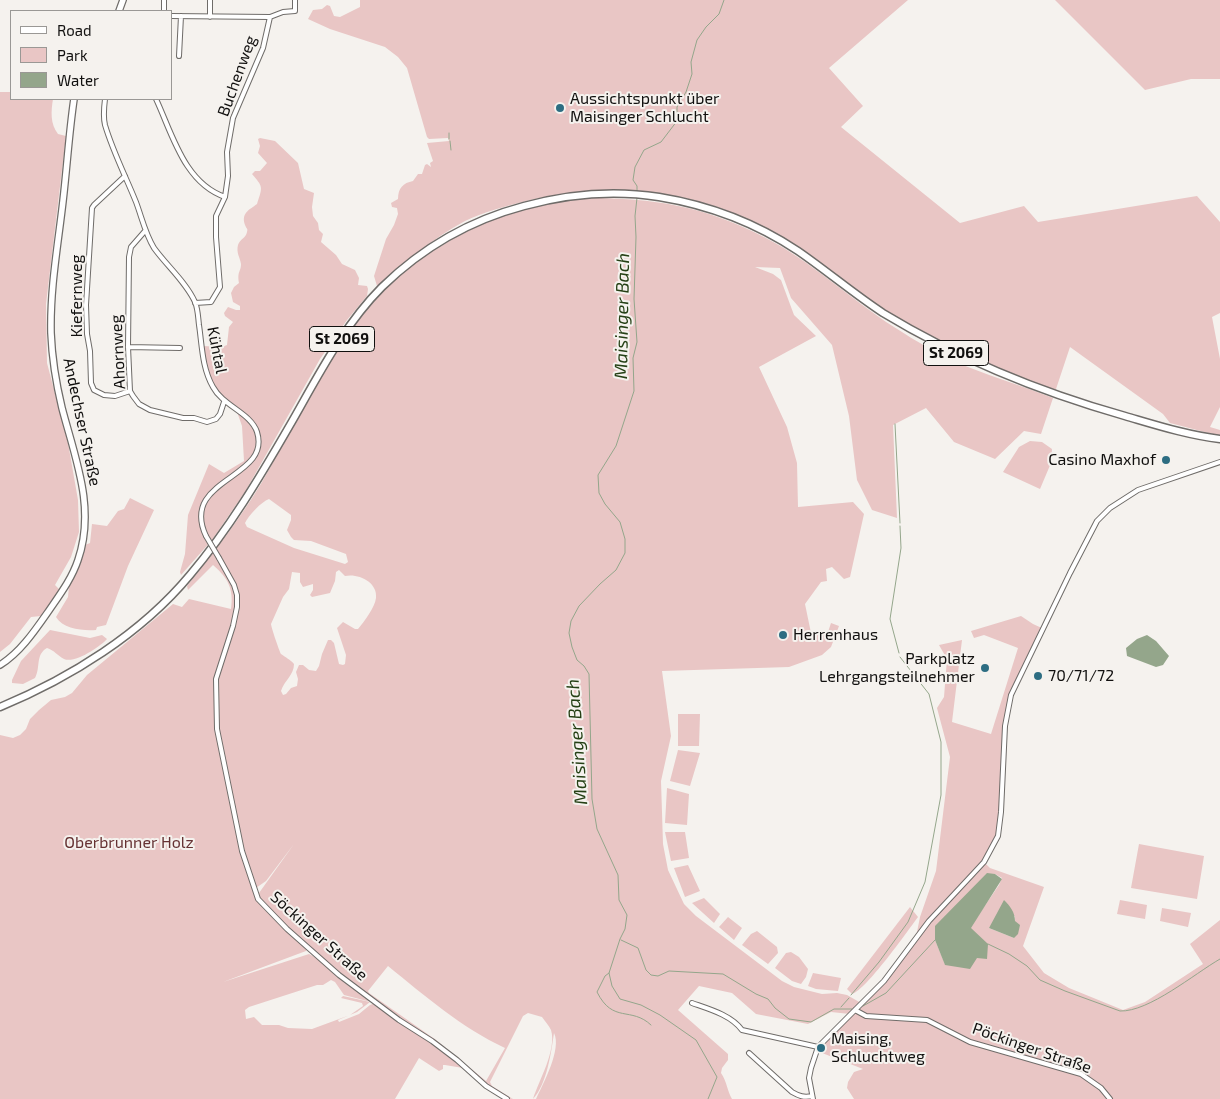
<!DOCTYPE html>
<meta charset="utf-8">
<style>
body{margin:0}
#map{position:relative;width:1220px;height:1099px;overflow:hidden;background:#f5f2ee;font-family:"Exo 2",sans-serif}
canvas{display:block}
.legend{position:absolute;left:10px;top:10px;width:162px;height:90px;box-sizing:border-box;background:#f5f2ee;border:1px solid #9a9895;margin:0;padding:6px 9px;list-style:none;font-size:15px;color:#11100f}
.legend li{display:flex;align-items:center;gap:10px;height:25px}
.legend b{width:25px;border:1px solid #9a9895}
</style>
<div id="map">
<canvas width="1220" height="1099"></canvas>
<ul class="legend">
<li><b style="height:6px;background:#fff"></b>Road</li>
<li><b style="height:14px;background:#e9c6c5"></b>Park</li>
<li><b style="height:14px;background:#94a68b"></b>Water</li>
</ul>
</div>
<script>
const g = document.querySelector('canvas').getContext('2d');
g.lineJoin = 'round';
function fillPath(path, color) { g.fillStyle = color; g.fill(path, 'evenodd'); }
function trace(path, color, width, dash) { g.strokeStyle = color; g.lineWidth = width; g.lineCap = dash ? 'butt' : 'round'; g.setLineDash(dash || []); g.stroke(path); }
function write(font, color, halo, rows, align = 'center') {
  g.font = font + ' "Exo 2",sans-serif'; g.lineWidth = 4; g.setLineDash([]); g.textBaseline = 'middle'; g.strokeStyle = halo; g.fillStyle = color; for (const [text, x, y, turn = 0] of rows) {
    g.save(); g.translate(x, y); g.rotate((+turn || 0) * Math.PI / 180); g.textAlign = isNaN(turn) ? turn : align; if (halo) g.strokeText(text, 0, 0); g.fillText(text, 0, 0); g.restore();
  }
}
fillPath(new Path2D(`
 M 360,0 L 908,0 L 829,68 L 863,106 L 841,127 L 960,223 L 1024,206 L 1038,222 L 1197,196 L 1220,222 L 1220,313 L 1212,317 L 1220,359 L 1220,407 L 1210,427 L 1220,430 L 1220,436 L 1170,423 L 1163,414 L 1070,347 L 1055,392 C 1014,376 971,362 933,340 C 912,329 890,316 871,302 C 840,279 810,253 776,234 C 699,189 612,180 526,201 C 506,206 484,212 465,221 C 433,238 405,263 377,286 L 374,276 L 386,239 L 394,225 L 398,214 L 397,208 L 392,207 L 391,203 L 398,199 C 398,188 403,183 413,181 L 418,174 L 422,174 L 425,165 L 427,164 L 431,167 L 430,163 L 433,161 L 427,143 L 449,141 L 448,138 L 429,139 L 427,137 L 407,68 L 398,57 L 385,47 L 330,29 L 308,19 L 313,10 L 322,9 L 327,5 L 330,6 L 334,16 L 340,17 L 360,7 Z
 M 1055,0 L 1220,0 L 1220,79 L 1191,79 L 1145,90 Z
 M 0,92 L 11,92 L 11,99 L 53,99 C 51,111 50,124 58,134 L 66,136 L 46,304 L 47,363 L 68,443 L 78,500 L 79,532 L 71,557 L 55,585 L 60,590 L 41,616 L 31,617 L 10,644 L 0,652 Z
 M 260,138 L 275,141 L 298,163 L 304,189 L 314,193 L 312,207 L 313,216 L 318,223 L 319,230 L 323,234 L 321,242 L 336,255 L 342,264 L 355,270 L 359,278 L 358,285 L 367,286 L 368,289 L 367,296 L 347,320 L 320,359 L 245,492 L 212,540 L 181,575 L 180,572 L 185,554 L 188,515 L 209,464 L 224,473 L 244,461 L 242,426 L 236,409 L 220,397 L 209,375 L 203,346 L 222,347 L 227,345 L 229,327 L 233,322 L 225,316 L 224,313 L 228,307 L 236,310 L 240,310 L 240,306 L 233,302 L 231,293 L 234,287 L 239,283 C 237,271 241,272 241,264 C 240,257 236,253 238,245 C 240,239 246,238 247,232 C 248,228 247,230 245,225 C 241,213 249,210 257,204 C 263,186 263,187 252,174 L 255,171 L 260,171 L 267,163 L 258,153 L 260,146 L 258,139 Z
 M 577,198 C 646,197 701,204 764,237 C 811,261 850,299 894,327 C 917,342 943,357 968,367 C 996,378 1025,387 1053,398 L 1041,434 L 1024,431 L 995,459 L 954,442 L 926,408 L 893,425 L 897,518 L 872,510 L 857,480 L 849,416 L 832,345 L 791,298 L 780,268 L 755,267 L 773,274 L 781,280 L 794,315 L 816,336 L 759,367 L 787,427 L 797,463 L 798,507 L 853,502 L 864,514 L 850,577 L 844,579 L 832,567 L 826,569 L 827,581 L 821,582 L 805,604 L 811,633 L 828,632 L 831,623 L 839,626 L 831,647 L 822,655 L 789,667 L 662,671 L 671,736 L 661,781 L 663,844 L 668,870 L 684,904 L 696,916 L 782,981 L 794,987 L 822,994 L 837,993 L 847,995 L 861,1003 L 884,981 L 916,937 L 920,917 L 936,871 L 950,757 L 937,708 L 944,697 L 947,659 L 939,645 L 962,640 L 952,722 L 991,734 L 1018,648 L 984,635 L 974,638 L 971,631 L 1021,616 L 1033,624 L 1044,629 L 1011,695 L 1007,711 L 998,836 L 984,862 L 990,868 L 1044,887 L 1023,946 L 1044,973 L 1069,988 L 1123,1010 L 1145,1002 L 1203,964 L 1190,944 L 1220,920 L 1220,1099 L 854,1099 L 847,1088 L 848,1082 L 854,1072 L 863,1069 L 817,1051 L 850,1014 L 831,1012 L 808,1024 L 756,1014 L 732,993 L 699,986 L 678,1010 L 728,1054 L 728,1060 L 722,1068 L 721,1073 C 727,1082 727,1090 732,1099 L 536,1099 C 543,1084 562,1049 554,1033 C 551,1053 547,1084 533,1099 C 539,1080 557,1050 551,1030 C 549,1026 545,1021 542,1017 L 528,1013 L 523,1016 L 490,1082 L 492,1086 L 513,1099 C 496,1099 461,1061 447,1050 C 430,1037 411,1027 393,1014 C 348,981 306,945 265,907 L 260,899 L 259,893 L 294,844 L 266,881 L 253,890 L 264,909 L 307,949 L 306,951 L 223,982 L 309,954 L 318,959 L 370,1000 L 367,1001 L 344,995 L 335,982 L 331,980 L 323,985 L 317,985 L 249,1007 L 245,1010 L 246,1019 L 254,1017 L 262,1025 L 279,1025 L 288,1028 L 312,1029 L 350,1015 L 363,1006 L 362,1003 L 341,998 L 343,996 L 370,1002 L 357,1012 L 338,1020 L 339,1022 L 359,1014 L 370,1005 L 375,1003 L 421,1034 L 463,1068 L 445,1065 L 443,1065 L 443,1069 L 439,1071 L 419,1058 L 395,1099 L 0,1099 L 0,735 L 13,738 L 20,735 L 26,729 L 30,719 L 39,710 L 51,700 L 65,697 L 72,693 L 87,675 L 173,604 L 182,607 L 189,599 L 231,609 C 234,589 228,578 213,565 L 188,590 L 187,586 C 214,552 240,519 262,482 C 306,405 344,316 417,261 C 425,255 434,250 443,245 C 454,238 466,230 479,224 C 510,211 544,205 577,198 ZM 269,499 L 291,515 L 291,520 L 287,530 L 291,537 L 294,540 L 311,541 L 346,554 L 348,562 L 345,564 L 294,548 L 247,527 L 245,523 C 249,515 261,502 269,499 ZM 339,570 L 345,576 C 358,573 378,582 376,598 C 375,607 364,622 358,629 L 355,629 L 343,622 L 337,628 L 346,655 L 345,664 L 343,665 L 339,664 L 334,643 L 331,640 L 328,640 L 322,654 L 319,666 L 316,671 L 309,670 L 303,665 L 299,665 L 296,672 L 298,679 L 297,686 L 291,688 L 286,694 L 283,695 L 281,691 C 284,681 294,675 294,664 C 290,659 286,658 281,654 C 280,653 271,627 271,624 L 283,597 L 289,589 L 292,572 L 300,573 L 300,582 L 303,587 L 313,584 L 313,590 L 310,595 L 312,597 L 330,593 L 335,581 L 336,572 ZM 995,874 L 1002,878 L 999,885 L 945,964 L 935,940 ZM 1015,916 L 1014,938 L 989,928 ZM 388,966 C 425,996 462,1028 505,1048 L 486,1081 L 436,1040 L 369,993 L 368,991 Z
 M 1030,441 L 1042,442 L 1052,449 L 1051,463 L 1040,489 L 1003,472 L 1019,447 Z
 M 130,498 L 154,510 L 128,566 L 106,625 L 97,627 L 96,630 C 83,631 63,629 56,617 L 68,597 L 69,586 L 78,568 L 85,545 L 90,543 L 92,524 L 107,526 L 118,511 L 124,509 Z
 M 50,630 L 90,638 L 102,635 L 107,639 C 101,646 75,664 64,659 C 58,656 54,650 47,648 C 35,655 41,667 35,678 L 23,684 L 12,683 L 12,680 L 21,661 Z
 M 678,714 L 700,714 L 699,746 L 678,746 Z
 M 678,750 L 700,753 L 690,786 L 670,781 Z
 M 667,788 L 689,794 L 687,825 L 665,823 Z
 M 665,832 L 685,832 L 689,858 L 671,861 Z
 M 1139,844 L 1204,856 L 1197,899 L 1131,888 Z
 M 688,865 L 700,891 L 685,897 L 674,868 Z
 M 704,898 L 720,914 L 714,923 L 692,903 Z
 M 1120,900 L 1147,905 L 1145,919 L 1117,914 Z
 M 910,907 L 918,917 C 907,932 866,990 852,994 L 847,989 Z
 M 1162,908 L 1191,913 L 1188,927 L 1160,921 Z
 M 728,917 L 742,928 L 734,940 L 719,927 Z
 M 757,931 L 777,947 L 778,953 L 768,964 L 742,945 L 751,934 Z
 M 791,952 L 799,957 L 808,969 L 806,977 L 801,984 L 792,981 L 775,968 L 786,953 Z
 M 813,973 L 841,978 L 838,991 L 816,989 L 808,986 Z`), '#e9c6c5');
fillPath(new Path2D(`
 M 1147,635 L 1156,641 L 1169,656 L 1163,665 L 1156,667 L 1127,656 L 1126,648 L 1137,639 Z
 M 987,873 L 995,874 L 1002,879 L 971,928 L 988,944 L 987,959 L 977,958 L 970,969 L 945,965 L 935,940 L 935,926 Z
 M 1004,900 C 1010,906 1015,912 1015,921 L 1020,925 L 1018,934 L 1014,938 L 989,928 Z`), '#94a68b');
trace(new Path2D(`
 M 449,133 L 449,139
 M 450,141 L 451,150
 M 637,191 L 637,186 L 633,180 L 635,167 L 644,150 L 661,142 L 677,121 L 677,107 L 686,92 L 692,74 L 691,62 L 697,40 L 706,27 L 719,14 L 724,0
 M 637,198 L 635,216 L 636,237 L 634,299 L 637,342 L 633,358 L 634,391 L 616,446 L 598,475 L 599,493 L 605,504 L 620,522 L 625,539 L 625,553 L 616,570 L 600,584 L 579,606 L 571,621 L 569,633 L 572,647 L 577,660 L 584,666 L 589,674 L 592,799 L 597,829 L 618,875 L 619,900 L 627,915 L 625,929 L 620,939 L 609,973 L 612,986 L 620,999 L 641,1005 L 660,1015 L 696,1040 L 717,1077 L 708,1099
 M 895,424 L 900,523
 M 899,653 L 890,619 L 901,548 L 900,526
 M 621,940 L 638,948 L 646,970 L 651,975 L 658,976 L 669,971 L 723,974 L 756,994 L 768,999 L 775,1008 L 789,1019 L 811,1022 L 834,1009 L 852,1009
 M 988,944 L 1009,954 L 1027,966 L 1040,980 L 1065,991 L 1120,1011 C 1149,1012 1194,974 1220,959
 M 609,973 L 605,976 L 597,992 C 613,1024 631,1006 651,1025
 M 851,995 L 879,962 L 908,922 L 925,882 L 941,795 L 941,742 L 929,694 L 900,657
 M 863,1006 L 886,993 L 935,940
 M 841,1007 L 849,998`), '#94a68b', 1);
const street = new Path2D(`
 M 164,11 L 164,0
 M 171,16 L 270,17 L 283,12 L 295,11 L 295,0
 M 210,17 L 210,0
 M 179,56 L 181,16
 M 105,99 C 104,107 103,117 105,125 C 113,152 126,177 136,202 C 142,218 145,233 154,248 C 167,266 186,282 195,302 C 198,309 198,317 199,325 C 202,345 202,368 213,387 C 223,406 251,413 257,432 C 272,479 179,478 206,536
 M 156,99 C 172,133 184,183 225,197
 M 125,176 L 94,205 L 92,208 L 86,305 L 87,334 L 90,351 L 91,383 L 94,390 L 104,395 L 115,396 L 130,391
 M 145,231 L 131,247 L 129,257 L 128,347 L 130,391 L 133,396 L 139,404 L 150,410 L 183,418 L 194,418 L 207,422 L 216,419 L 220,414 L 224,402
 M 195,303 L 211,302 L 220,287 L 216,237 L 216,216 L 225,197 L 228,176 L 227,152 L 233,118 L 263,48 L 270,17
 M 128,347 L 180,348
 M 219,558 L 234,585 L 237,595 L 237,607 L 233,626 L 216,679 L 217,729 L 242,851 L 258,899 L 287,929 L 339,975 L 399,1020 L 432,1041 L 457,1060 L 486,1086 L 507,1099
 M 692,1003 C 709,1009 731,1015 742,1030 L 818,1047
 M 855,1010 L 866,1016 L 927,1020 L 970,1042 L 1081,1074 L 1101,1088 L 1110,1099
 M 749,1053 L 792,1092 C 799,1096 804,1098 812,1096
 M 813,1099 L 809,1078 L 811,1068 L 818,1047 L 884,981 L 929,921 L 971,876 L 984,862 L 998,836 L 1001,812 L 1005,726 L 1011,695 L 1070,573 L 1097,521 L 1110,508 L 1138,490 L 1220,462`);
const secondary = new Path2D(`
 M 119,11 L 123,0
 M 0,665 C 21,652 36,629 50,609 C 61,593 72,578 78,560 C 96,508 75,458 62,408 C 56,383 52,358 51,333 C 50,288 58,245 63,201 C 67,167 69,133 74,99`);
const primary = new Path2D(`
 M 0,707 C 70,678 141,634 190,575 C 229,529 260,477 290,425 C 317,378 343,326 382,287 C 422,248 471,220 524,206 C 568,194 614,190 659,197 C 708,205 756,223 798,251 C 827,271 854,294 883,313 C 959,359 1040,392 1125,416 C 1156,425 1187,435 1220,439`);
trace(street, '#6f6c69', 6);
trace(secondary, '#6f6c69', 8);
trace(primary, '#6f6c69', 9);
trace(street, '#fff', 4);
trace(secondary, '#fff', 5.5);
trace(primary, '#fff', 6);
const streetBridge = new Path2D(`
 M 206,536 L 219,558`);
trace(streetBridge, '#6f6c69', 6, []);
trace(streetBridge, '#fff', 4);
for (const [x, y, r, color] of [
 [560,108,5,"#2d6d82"],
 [1166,460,5,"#2d6d82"],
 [783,635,5,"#2d6d82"],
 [985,668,5,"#2d6d82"],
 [1038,676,5,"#2d6d82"],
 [821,1048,5,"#2d6d82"]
]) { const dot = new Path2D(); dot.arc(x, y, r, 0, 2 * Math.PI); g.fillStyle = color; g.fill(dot); trace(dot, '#f5f2ee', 2); }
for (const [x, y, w] of [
 [342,339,65],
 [956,353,65]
]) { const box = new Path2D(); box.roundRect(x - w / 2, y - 12.5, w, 25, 4); g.fillStyle = '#f5f2ee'; g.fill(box); trace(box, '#11100f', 1); }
write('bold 15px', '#11100f', null, [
 ["St 2069",342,339],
 ["St 2069",956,353]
]);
write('16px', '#11100f', '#f5f2ee', [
 ["Buchenweg",237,76,-70],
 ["Kiefernweg",77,296,-90],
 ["Kühtal",217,350,79],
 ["Ahornweg",118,352,-93],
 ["Andechser Straße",82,422,78],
 ["Söckinger Straße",319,936,42],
 ["Pöckinger Straße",1032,1048,19]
]);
write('16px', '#11100f', '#f5f2ee', [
 ["Aussichtspunkt über",570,99],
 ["Maisinger Schlucht",570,117],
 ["Casino Maxhof",1156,460,"right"],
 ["Herrenhaus",793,635],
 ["Parkplatz",975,659,"right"],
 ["Lehrgangsteilnehmer",975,677,"right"],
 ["70/71/72",1048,676],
 ["Maising,",831,1039],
 ["Schluchtweg",831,1057]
], 'left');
write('16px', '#663233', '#f5f2ee', [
 ["Oberbrunner Holz",129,843]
]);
write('italic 18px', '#254015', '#f5f2ee', [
 ["Maisinger Bach",622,316,-89],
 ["Maisinger Bach",577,742,-94]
]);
</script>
